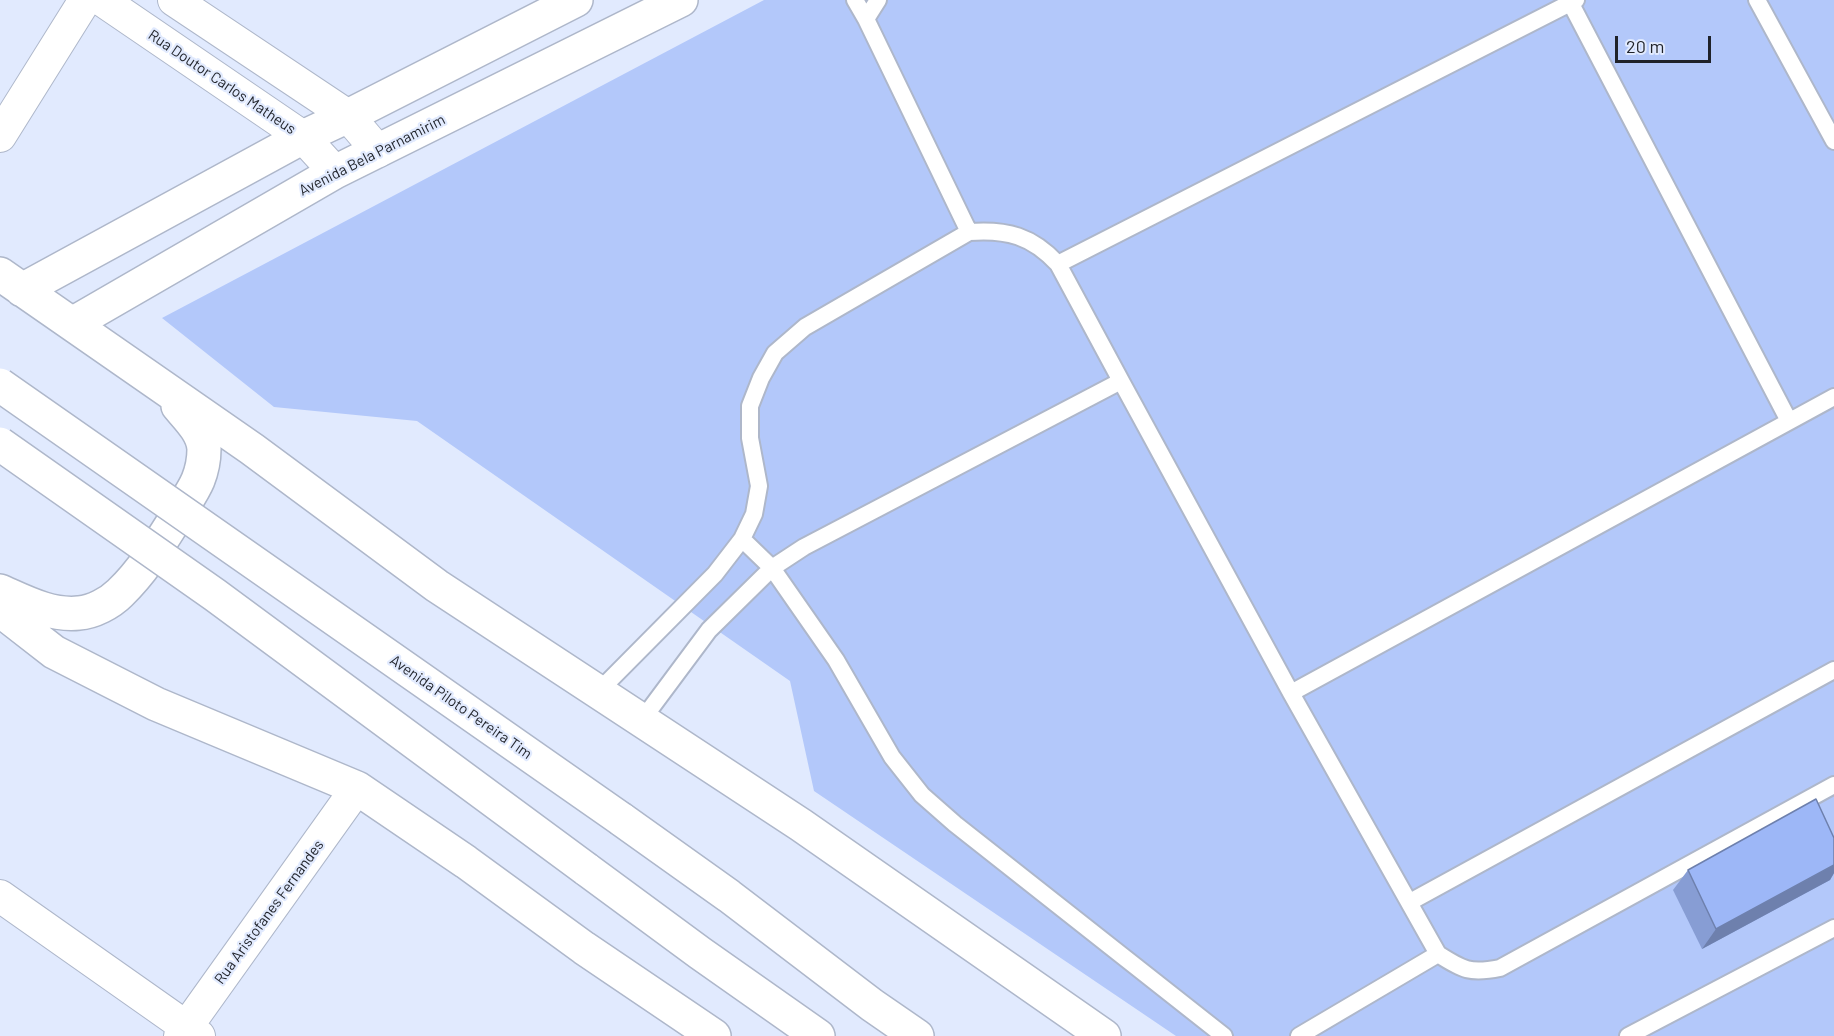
<!DOCTYPE html>
<style>
body{margin:0}
#map{position:relative;width:1834px;height:1036px;overflow:hidden;background:#e1eafe;font-family:Barlow,sans-serif}
canvas{display:block}
.scale{position:absolute;left:1615px;top:36px;width:96px;height:27px;box-sizing:border-box;border:3px solid #1f2229;border-top:0;padding-left:8px;font-size:18px;line-height:21px;white-space:nowrap;color:#1f2229;-webkit-text-stroke:4px #e1eafe;paint-order:stroke}
</style>
<div id="map">
<canvas width="1834" height="1036"></canvas>
<div class="scale">20 m</div>
</div>
<script>
const g = document.querySelector('canvas').getContext('2d');
g.lineJoin = 'round';
function fillPath(path, color) { g.fillStyle = color; g.fill(path, 'evenodd'); }
function trace(path, color, width, dash) { g.strokeStyle = color; g.lineWidth = width; g.lineCap = dash ? 'butt' : 'round'; g.setLineDash(dash || []); g.stroke(path); }
function write(font, color, halo, rows, align = 'center') {
  g.font = font + ' Barlow,sans-serif'; g.lineWidth = 4.5; g.setLineDash([]); g.textBaseline = 'middle'; g.strokeStyle = halo; g.fillStyle = color; for (const [text, x, y, turn = 0] of rows) {
    g.save(); g.translate(x, y); g.rotate((+turn || 0) * Math.PI / 180); g.textAlign = isNaN(turn) ? turn : align; if (halo) g.strokeText(text, 0, 0); g.fillText(text, 0, 0); g.restore();
  }
}
fillPath(new Path2D(`
 M 764,0 L 1834,0 L 1834,1036 L 1176,1036 L 814,791 L 790,681 L 417,421 L 274,407 L 162,318 Z`), '#b3c8fa');
const lane = new Path2D(`
 M 855,0 L 866,19
 M 878,0 L 866,19 L 969,232
 M 1569,0 L 1789,421
 M 1757,0 L 1834,141
 M 1058,264 L 1121,381
 M 742,539 L 772,568 L 836,660 L 892,757 L 922,795 L 955,824 L 1224,1036
 M 597,693 L 715,574 L 742,539 L 754,514 L 759,486 L 750,438 L 750,406 L 761,378 L 775,353 L 805,327 L 969,232 C 1007,229 1032,236 1058,264 L 1576,0
 M 1291,693 L 1834,397
 M 642,720 L 709,630 L 772,568 L 804,547 L 1121,381 L 1291,693 L 1438,954 C 1463,970 1470,974 1500,968 L 1834,785
 M 1410,902 L 1834,670
 M 1299,1036 L 1438,954
 M 1628,1036 L 1834,928`);
const street = new Path2D(`
 M 102,0 L 303,137 L 335,172
 M 174,0 L 348,116 L 378,151
 M 0,136 L 85,0
 M 0,896 L 199,1036
 M 180,1036 L 357,788`);
const primary = new Path2D(`
 M 0,274 L 252,449 L 437,586 L 801,825 L 1104,1036
 M 22,290 L 303,137 L 348,116 L 576,0
 M 72,324 L 335,172 L 681,0
 M 0,591 C 25,602 51,616 79,613 C 93,612 110,603 120,593 C 143,571 160,543 177,516 C 184,504 193,492 198,480 C 202,470 204,459 204,449 C 203,432 188,418 178,406
 M 0,610 L 54,652 L 156,704 L 357,788 L 466,862 L 584,948 L 714,1036`);
const highway = new Path2D(`
 M 621,819 L 729,896 L 872,1005 L 917,1036
 M 586,869 L 700,953 L 818,1036`);
trace(lane, '#aeb7ca', 20);
trace(street, '#aeb7ca', 34);
trace(primary, '#aeb7ca', 36);
trace(highway, '#aeb7ca', 36);
trace(lane, '#fff', 16);
trace(street, '#fff', 32);
trace(primary, '#fff', 33);
trace(highway, '#fff', 33);
const highwayBridge = new Path2D(`
 M 0,385 L 621,819
 M 0,444 L 215,595 L 586,869`);
trace(highwayBridge, '#aeb7ca', 36, []);
trace(highwayBridge, '#fff', 33);
fillPath(new Path2D(`
 M 1834,838 L 1834,873 L 1830,880 L 1702,949 L 1673,890 L 1688,870 Z`), '#879dd4');
fillPath(new Path2D(`
 M 1834,865 L 1834,873 L 1830,880 L 1702,949 L 1716,929 Z`), '#6e80ad');
const building = new Path2D(`
 M 1816,799 L 1834,838 L 1834,865 L 1716,929 L 1688,870 Z`);
fillPath(building, '#9db7f7');
trace(building, '#6e80ad', 1.5);
write('15px', '#1f2229', '#e1eafe', [
 ["Rua Doutor Carlos Matheus",222,82,34],
 ["Avenida Bela Parnamirim",372,155,-27],
 ["Avenida Piloto Pereira Tim",461,707,35],
 ["Rua Aristofanes Fernandes",269,912,-54]
]);
</script>
